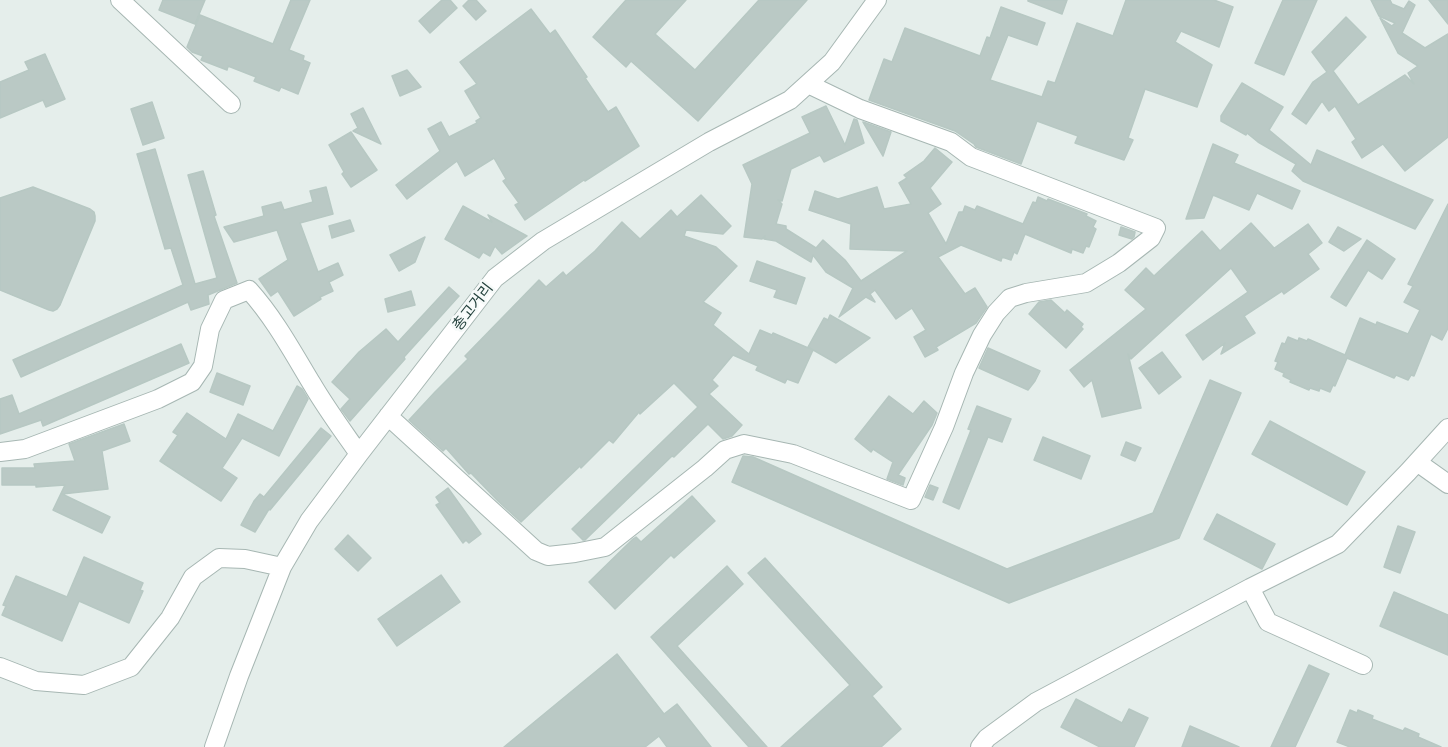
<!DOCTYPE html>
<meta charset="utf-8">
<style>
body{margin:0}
canvas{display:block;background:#e5eeeb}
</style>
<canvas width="1448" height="747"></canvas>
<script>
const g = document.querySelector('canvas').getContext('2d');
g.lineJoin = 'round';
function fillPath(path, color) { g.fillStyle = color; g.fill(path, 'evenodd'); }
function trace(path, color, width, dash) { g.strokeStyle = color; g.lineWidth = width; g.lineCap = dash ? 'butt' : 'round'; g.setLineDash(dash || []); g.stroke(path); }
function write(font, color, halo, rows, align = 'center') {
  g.font = font + ' "IBM Plex Sans","Noto Sans KR",sans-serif'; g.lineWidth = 5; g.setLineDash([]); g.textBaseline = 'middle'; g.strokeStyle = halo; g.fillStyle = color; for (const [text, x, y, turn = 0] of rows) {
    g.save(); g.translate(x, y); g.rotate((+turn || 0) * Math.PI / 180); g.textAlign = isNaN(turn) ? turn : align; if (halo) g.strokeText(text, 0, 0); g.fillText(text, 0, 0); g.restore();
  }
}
const building = new Path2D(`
 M 163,0 L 205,0 L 195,24 L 159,10 Z
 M 291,0 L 310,0 L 289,50 L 304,56 L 303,60 L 310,63 L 298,94 L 281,87 L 279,91 L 254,81 L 256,77 L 228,66 L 227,70 L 201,60 L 203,56 L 192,52 L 187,47 L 200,15 L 273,44 Z
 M 442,0 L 450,0 L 457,8 L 430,33 L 419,21 Z
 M 469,0 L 476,0 L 486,11 L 476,20 L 463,6 Z
 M 626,0 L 686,0 L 655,34 L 695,70 L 759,0 L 807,0 L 698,121 L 631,61 L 626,67 L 593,37 Z
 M 1028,0 L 1067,0 L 1062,14 L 1028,1 Z
 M 1126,0 L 1214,0 L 1233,7 L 1219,47 L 1181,31 L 1175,42 L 1212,65 L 1197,107 L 1145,89 L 1128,138 L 1133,140 L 1124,160 L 1075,143 L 1078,136 L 1037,121 L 1021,164 L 976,147 L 974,144 L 955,131 L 869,100 L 884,59 L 892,62 L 905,28 L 980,56 L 987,37 L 990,38 L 1001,7 L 1045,23 L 1037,45 L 1008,35 L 990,80 L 1042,97 L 1048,81 L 1055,83 L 1077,23 L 1113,36 Z
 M 1283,0 L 1317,0 L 1284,75 L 1255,63 Z
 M 1371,0 L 1390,0 L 1392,4 L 1404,9 L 1409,1 L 1415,5 L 1402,33 L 1425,48 L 1448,34 L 1448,137 L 1405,171 L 1383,144 L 1362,158 L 1352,142 L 1356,139 L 1335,106 L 1329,111 L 1322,101 L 1306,124 L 1292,114 L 1313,82 L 1327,72 L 1312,52 L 1346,17 L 1366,37 L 1333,71 L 1358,105 L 1405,75 L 1414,84 L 1408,73 L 1418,66 L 1398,53 L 1380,18 L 1392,26 L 1395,23 L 1379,16 Z
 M 1429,0 L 1448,0 L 1448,24 Z
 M 531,9 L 550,34 L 555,30 L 576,61 L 587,77 L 585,78 L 608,112 L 616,107 L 639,146 L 585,181 L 584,180 L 525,220 L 515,205 L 519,203 L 503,181 L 506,179 L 494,158 L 465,176 L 457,161 L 407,199 L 396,185 L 440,151 L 428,129 L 441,122 L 449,137 L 477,123 L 476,121 L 481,118 L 465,91 L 477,84 L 460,62 Z
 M 45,54 L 65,99 L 46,107 L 43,100 L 0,118 L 0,82 L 29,70 L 25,62 Z
 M 407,70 L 421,87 L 400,96 L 392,76 Z
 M 1242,83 L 1283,107 L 1269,130 L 1311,165 L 1317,150 L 1433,200 L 1415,229 L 1303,181 L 1292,171 L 1296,164 L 1258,142 L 1247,133 L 1246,135 L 1221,121 L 1221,116 Z
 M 152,102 L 164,138 L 143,145 L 131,109 Z
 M 826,106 L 845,145 L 854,119 L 857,120 L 864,143 L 824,162 L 820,155 L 791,169 L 782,201 L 778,200 L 782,204 L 776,224 L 786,226 L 786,229 L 816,248 L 823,240 L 845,260 L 861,281 L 907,251 L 850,249 L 851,224 L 809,210 L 815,191 L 838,199 L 877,187 L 884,209 L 911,204 L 899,183 L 907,178 L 904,175 L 924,161 L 935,148 L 952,162 L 930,188 L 941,204 L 928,213 L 946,244 L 959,212 L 963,212 L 965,206 L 975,210 L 977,206 L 1023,224 L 1033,202 L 1036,203 L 1038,197 L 1047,201 L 1048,199 L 1087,214 L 1086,216 L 1096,221 L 1093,227 L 1096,229 L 1089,247 L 1086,246 L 1083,253 L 1072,249 L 1071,253 L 1025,234 L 1017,254 L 1014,252 L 1011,260 L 1002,257 L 1001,261 L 961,245 L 938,257 L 965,294 L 975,288 L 987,307 L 976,323 L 936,347 L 938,350 L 925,357 L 914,337 L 926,330 L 912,308 L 896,319 L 875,290 L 870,294 L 875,302 L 866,297 L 839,317 L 853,288 L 826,272 L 813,255 L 811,262 L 776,241 L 764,239 L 765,236 L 762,239 L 744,237 L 752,184 L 743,165 L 810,133 L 802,117 Z
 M 363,108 L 381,144 L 353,131 L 358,128 L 351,114 Z
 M 863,122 L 891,132 L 883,156 Z
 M 351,132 L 377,170 L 351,187 L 342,174 L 344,172 L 329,145 Z
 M 1213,144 L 1238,155 L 1234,163 L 1300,191 L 1292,209 L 1257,193 L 1249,210 L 1213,195 L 1204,218 L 1186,219 Z
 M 155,149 L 195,284 L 217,278 L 188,175 L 203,171 L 216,215 L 214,216 L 237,283 L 208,295 L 209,304 L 191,310 L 188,302 L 21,377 L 13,360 L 183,285 L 171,248 L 165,249 L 137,154 Z
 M 33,187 L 90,209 L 94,212 L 95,216 L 95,221 L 60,305 L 57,309 L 53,311 L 49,310 L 0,290 L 0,198 Z
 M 326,187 L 333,214 L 300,223 L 318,272 L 338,263 L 343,275 L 329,282 L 333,291 L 320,297 L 321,299 L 294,316 L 278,291 L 271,296 L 259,279 L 288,260 L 277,230 L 234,242 L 224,227 L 264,216 L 262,207 L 281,202 L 284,210 L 313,202 L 310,191 Z
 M 701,195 L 731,226 L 723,234 L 686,230 L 684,236 L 716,247 L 737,266 L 703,302 L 721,313 L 713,325 L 749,354 L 760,330 L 772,335 L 773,333 L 813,350 L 798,383 L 787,379 L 785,383 L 756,370 L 758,366 L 733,355 L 712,380 L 718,386 L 709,394 L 742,425 L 732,436 L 723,439 L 708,424 L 674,457 L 672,456 L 585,540 L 583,540 L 572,529 L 698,407 L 674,383 L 640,414 L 639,412 L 613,443 L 609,440 L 581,468 L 580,466 L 521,522 L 498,501 L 471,473 L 469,474 L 446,448 L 443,451 L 409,420 L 435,392 L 468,359 L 465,356 L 539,280 L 546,287 L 563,272 L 566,276 L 595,251 L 622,222 L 640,239 L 671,210 L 677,217 Z
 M 1448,204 L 1448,328 L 1442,340 L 1431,334 L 1414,376 L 1411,375 L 1408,380 L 1396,375 L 1394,378 L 1347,358 L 1335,386 L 1333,385 L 1330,392 L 1320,388 L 1319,391 L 1310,388 L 1309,390 L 1290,382 L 1291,380 L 1283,376 L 1284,373 L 1275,369 L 1278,362 L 1275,361 L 1282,343 L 1285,344 L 1288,337 L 1298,341 L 1299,338 L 1307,341 L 1308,339 L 1345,355 L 1360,318 L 1376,325 L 1377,322 L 1408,334 L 1420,310 L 1404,302 L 1413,286 L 1408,284 Z
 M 463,206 L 492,222 L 488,215 L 527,236 L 502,254 L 495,246 L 490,256 L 483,252 L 479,258 L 445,239 Z
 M 350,220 L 354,231 L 332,238 L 329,226 Z
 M 1251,223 L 1274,248 L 1273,249 L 1308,224 L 1322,243 L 1308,254 L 1319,269 L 1284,294 L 1282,291 L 1244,316 L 1255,333 L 1221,354 L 1225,343 L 1203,360 L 1186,335 L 1248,292 L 1231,268 L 1131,359 L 1128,354 L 1141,408 L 1102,417 L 1092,380 L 1084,387 L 1070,370 L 1146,309 L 1125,290 L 1146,268 L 1154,276 L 1202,231 L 1220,251 Z
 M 1121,227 L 1135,232 L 1134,237 L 1132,239 L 1119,235 Z
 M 1338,227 L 1361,239 L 1344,251 L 1329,242 Z
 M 425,237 L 415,262 L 399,271 L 390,255 Z
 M 1367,240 L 1395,259 L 1382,279 L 1368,270 L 1346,306 L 1331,297 Z
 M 757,261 L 805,278 L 796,304 L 774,297 L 777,290 L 750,281 Z
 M 449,287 L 459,296 L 404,357 L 405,359 L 350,421 L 341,409 L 350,399 L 332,382 L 359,352 L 386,329 L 398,342 Z
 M 411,291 L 415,305 L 388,312 L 385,299 Z
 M 1051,300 L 1065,313 L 1067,310 L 1083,324 L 1081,327 L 1083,329 L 1066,348 L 1029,314 L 1039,302 Z
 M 830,315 L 870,338 L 836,363 L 808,347 L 824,318 L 828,320 Z
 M 181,344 L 189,363 L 43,426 L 41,420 L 0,434 L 0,399 L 12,395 L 19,414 Z
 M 988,348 L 1040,371 L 1035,381 L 1028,390 L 979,368 Z
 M 1162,352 L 1181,377 L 1159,394 L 1139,368 Z
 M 217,373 L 250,386 L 243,405 L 210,392 Z
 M 1210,380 L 1241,393 L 1179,538 L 1009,603 L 732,482 L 743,456 L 753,457 L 1007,569 L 1153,513 Z
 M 297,386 L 302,389 L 308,399 L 279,456 L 242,438 L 222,468 L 237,478 L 221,501 L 160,461 L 178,435 L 173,432 L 187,413 L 226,439 L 238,414 L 273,431 Z
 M 889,396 L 913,414 L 924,401 L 937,413 L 932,425 L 898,475 L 905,478 L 903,485 L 887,479 L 893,462 L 873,449 L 871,452 L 855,439 Z
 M 977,406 L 1011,419 L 1002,442 L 988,437 L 959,509 L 943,502 L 971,430 L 968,429 Z
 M 1270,421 L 1365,472 L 1347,505 L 1252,454 Z
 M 124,424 L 130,441 L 102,451 L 108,489 L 62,494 L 110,517 L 102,533 L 53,510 L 65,485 L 36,487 L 36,485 L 2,485 L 2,468 L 35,468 L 34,464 L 75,461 L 69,444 Z
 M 321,428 L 331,436 L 270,510 L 269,509 L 255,532 L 241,525 L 254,501 L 260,494 L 264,497 Z
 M 1043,437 L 1090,456 L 1081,479 L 1034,460 Z
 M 1126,442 L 1141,448 L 1135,461 L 1121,455 Z
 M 930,485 L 938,488 L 933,500 L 925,497 Z
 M 448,488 L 481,534 L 469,543 L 466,540 L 463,543 L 436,505 L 440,503 L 436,497 Z
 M 692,496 L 715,521 L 674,558 L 671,555 L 615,609 L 589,582 L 633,539 L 636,537 L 641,542 Z
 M 1217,514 L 1275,544 L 1262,569 L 1204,539 Z
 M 1398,526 L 1415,532 L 1400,573 L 1384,567 Z
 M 348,535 L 371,558 L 358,571 L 335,549 Z
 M 84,557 L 143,583 L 140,590 L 143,591 L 129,623 L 79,601 L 62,641 L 2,615 L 6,606 L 3,605 L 16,576 L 67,597 Z
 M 765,558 L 882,687 L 872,696 L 901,729 L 881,747 L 781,747 L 850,685 L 748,573 Z
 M 727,566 L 743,584 L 677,646 L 767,747 L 749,747 L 651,637 Z
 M 441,575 L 460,602 L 397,646 L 378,619 Z
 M 1394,592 L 1448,615 L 1448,655 L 1380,626 Z
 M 617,654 L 664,714 L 677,704 L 711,747 L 667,747 L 659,736 L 645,747 L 504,747 Z
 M 1309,665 L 1329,674 L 1295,747 L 1271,747 Z
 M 1076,699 L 1122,723 L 1129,709 L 1148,718 L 1134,747 L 1100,747 L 1061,727 Z
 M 1350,710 L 1357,713 L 1358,710 L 1373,716 L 1372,719 L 1403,731 L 1405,728 L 1419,734 L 1418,737 L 1441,747 L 1350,747 L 1337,742 Z
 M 1190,726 L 1239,747 L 1182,747 Z`);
fillPath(building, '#bac9c5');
trace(building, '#b7c8c3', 1.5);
const minor = new Path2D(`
 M 120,0 L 231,104
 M 388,416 L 536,551 L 548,556 L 575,553 L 605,547 L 705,468 L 725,450 L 744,444 L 793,454 L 911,500 L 944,427 L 964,373 L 982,335 L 996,313 L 1010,298 L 1026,293 L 1086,283 L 1119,263 L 1151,238 L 1156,228 L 971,157 L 951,142 L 860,109 L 808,84
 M 0,452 L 25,449 L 158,399 L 192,382 L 203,366 L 210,329 L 224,300 L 249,290 C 275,319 292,351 312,384 C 326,408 343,431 359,454
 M 1417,462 L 1448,484
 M 1250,588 L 1268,622 L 1363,665
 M 0,667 L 36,681 L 84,685 L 131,667 L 170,618 L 193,577 L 219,558 L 245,559 L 282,567
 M 214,747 L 239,676 L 282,567 L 309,521 L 359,454 L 495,278 L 543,241 L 709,142 L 790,100 L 832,62 L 877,0
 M 980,747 L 987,738 L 1036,702 L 1250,588 L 1338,544 L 1408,472 L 1448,428`);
trace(minor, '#a7b7b3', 20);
trace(minor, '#fff', 18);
write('15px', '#23413c', '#f6faf9', [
 ["총고거리",473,307,-52]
]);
</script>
